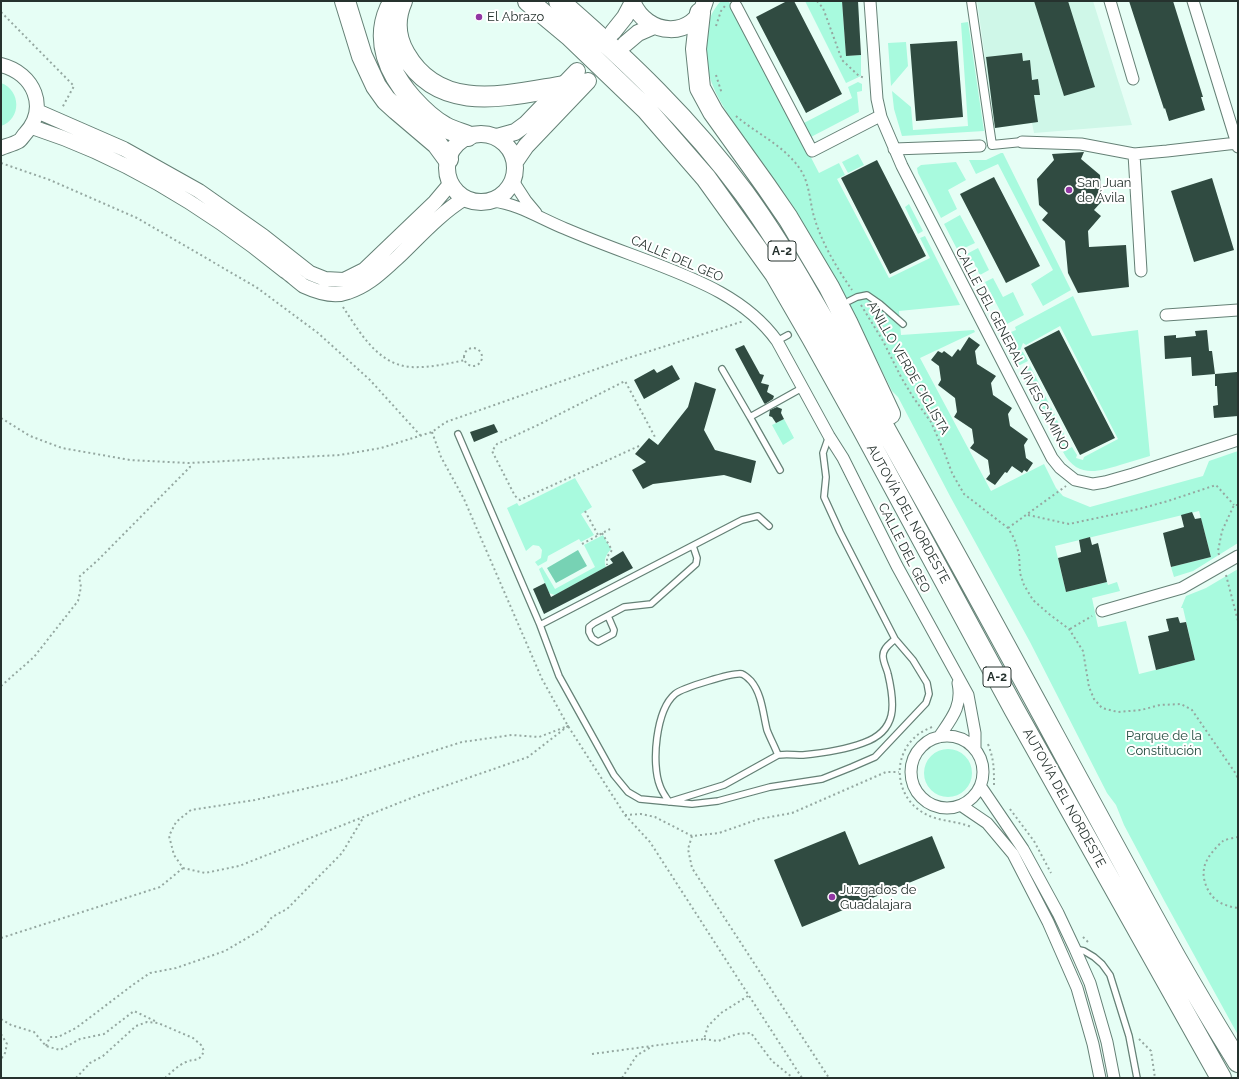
<!DOCTYPE html>
<meta charset="utf-8">
<style>
body{margin:0}
#map{position:relative;width:1239px;height:1079px;overflow:hidden;background:#e6fef5;font-family:Raleway,sans-serif}
canvas{display:block}
.frame{position:absolute;inset:0;border:2px solid #26322e;pointer-events:none}
</style>
<div id="map">
<canvas width="1239" height="1079"></canvas>
<div class="frame"></div>
</div>
<script>
const g = document.querySelector('canvas').getContext('2d');
g.lineJoin = 'round';
function fillPath(path, color) { g.fillStyle = color; g.fill(path, 'evenodd'); }
function trace(path, color, width, dash) { g.strokeStyle = color; g.lineWidth = width; g.lineCap = dash ? 'butt' : 'round'; g.setLineDash(dash || []); g.stroke(path); }
function write(font, color, halo, rows, align = 'center') {
  g.font = font + ' Raleway,sans-serif'; g.lineWidth = 4; g.setLineDash([]); g.textBaseline = 'middle'; g.strokeStyle = halo; g.fillStyle = color; for (const [text, x, y, turn = 0] of rows) {
    g.save(); g.translate(x, y); g.rotate((+turn || 0) * Math.PI / 180); g.textAlign = isNaN(turn) ? turn : align; if (halo) g.strokeText(text, 0, 0); g.fillText(text, 0, 0); g.restore();
  }
}
fillPath(new Path2D(`
 M 977,1 L 1093,1 L 1132,125 L 1034,133 L 1032,123 L 995,128 Z`), '#cff7e8');
fillPath(new Path2D(`
 M 721,1 L 728,1 L 734,8 L 819,173 L 839,163 L 845,175 L 837,179 L 889,278 L 930,258 L 920,238 L 925,236 L 960,305 L 899,311 L 901,335 L 974,330 L 975,332 L 920,358 L 991,491 L 1044,464 L 1056,488 L 1063,496 L 1090,507 L 1203,476 L 1209,461 L 1238,451 L 1238,543 L 1193,571 L 1174,577 L 1171,567 L 1211,557 L 1199,511 L 1055,546 L 1066,592 L 1107,582 L 1108,585 L 1117,582 L 1120,591 L 1092,598 L 1098,627 L 1126,621 L 1139,674 L 1195,660 L 1183,608 L 1181,608 L 1186,596 L 1206,588 L 1238,569 L 1238,1035 L 1165,902 L 1124,825 L 1116,805 L 1107,793 L 1030,642 L 951,498 L 898,397 L 892,391 C 869,344 846,297 820,251 C 810,234 799,217 788,200 C 775,180 760,160 746,140 C 732,120 716,99 709,75 C 702,52 703,19 721,1 Z
 M 805,1 L 842,1 L 846,56 L 861,55 L 861,76 L 846,83 Z
 M 968,22 L 984,131 L 902,136 L 894,109 L 892,91 L 911,107 L 913,130 L 968,126 L 961,23 Z
 M 906,42 L 908,66 L 891,86 L 888,43 Z
 M 858,82 L 862,84 L 862,91 L 857,92 L 859,112 L 809,138 L 802,124 L 852,98 L 848,87 Z
 M 1,83 C 21,90 22,119 1,126 Z
 M 1001,153 L 1003,153 L 1004,155 L 1071,290 L 1043,306 L 1031,284 L 1053,270 L 998,164 L 976,174 L 969,160 L 986,160 Z
 M 858,154 L 864,165 L 848,173 L 842,162 Z
 M 956,162 L 966,180 L 948,190 L 957,209 L 941,218 L 918,173 L 917,168 L 921,165 Z
 M 909,204 L 923,231 L 918,234 L 905,207 Z
 M 960,215 L 975,243 L 958,251 L 944,224 Z
 M 978,248 L 989,270 L 980,275 L 974,263 L 966,266 L 961,257 Z
 M 993,278 L 1003,297 L 1013,292 L 1024,315 L 1007,324 L 985,282 Z
 M 1073,296 L 1092,336 L 1138,330 L 1150,456 C 1140,459 1130,462 1120,465 C 1097,472 1077,478 1063,452 L 1072,447 L 1077,455 L 1076,458 L 1083,460 L 1084,457 L 1118,439 L 1060,326 L 1026,345 L 1023,343 L 1020,351 L 1023,352 L 1028,361 L 1018,366 L 1004,339 L 1012,335 L 1011,332 L 1016,330 L 1015,327 Z
 M 1030,366 L 1042,389 L 1032,394 L 1020,371 Z
 M 1043,392 L 1056,417 L 1047,421 L 1034,397 Z
 M 784,419 L 794,438 L 783,445 L 772,425 Z
 M 1057,420 L 1069,444 L 1060,448 L 1048,424 Z
 M 575,478 L 592,507 L 581,514 L 594,535 L 581,542 L 579,539 L 548,556 L 547,561 L 538,566 L 535,562 L 541,558 L 542,550 L 539,546 L 533,545 L 526,551 L 507,508 L 517,503 L 519,506 Z
 M 603,535 L 611,549 C 606,555 603,560 606,567 L 555,595 L 549,593 L 539,569 L 542,567 L 555,589 L 595,567 L 584,545 Z
 M924 773a24 24 0 1 1 48 0a24 24 0 1 1-48 0Z`), '#a8fade');
fillPath(new Path2D(`
 M 578,550 L 587,566 L 556,583 L 547,568 Z`), '#77d2b4');
fillPath(new Path2D(`
 M 787,1 L 794,1 L 842,94 L 806,113 L 756,17 Z
 M 842,1 L 858,1 L 861,55 L 846,56 Z
 M 1034,1 L 1068,1 L 1095,87 L 1064,96 Z
 M 1129,1 L 1173,1 L 1203,97 L 1201,97 L 1205,110 L 1169,121 L 1165,108 L 1164,109 Z
 M 957,41 L 963,117 L 916,121 L 910,44 Z
 M 1022,53 L 1023,61 L 1030,60 L 1032,80 L 1038,79 L 1040,95 L 1034,95 L 1038,122 L 995,128 L 986,57 Z
 M 1084,152 L 1081,159 L 1100,175 L 1102,201 L 1094,210 L 1101,216 L 1088,231 L 1089,247 L 1126,245 L 1129,287 L 1078,293 L 1068,273 L 1065,241 L 1042,220 L 1048,213 L 1039,205 L 1037,179 L 1054,160 L 1052,154 Z
 M 877,160 L 926,256 L 890,274 L 841,178 Z
 M 994,177 L 1040,266 L 1006,283 L 960,194 Z
 M 1212,178 L 1234,250 L 1194,262 L 1171,191 Z
 M 1059,330 L 1115,438 L 1080,455 L 1024,348 Z
 M 1207,330 L 1209,351 L 1212,351 L 1215,374 L 1237,372 L 1238,416 L 1214,418 L 1213,406 L 1218,405 L 1217,386 L 1215,386 L 1215,374 L 1192,376 L 1191,357 L 1165,359 L 1164,336 L 1176,335 L 1176,338 L 1196,336 L 1195,331 Z
 M 969,337 L 980,345 L 975,351 L 977,364 L 996,376 L 991,383 L 993,395 L 1012,408 L 1008,414 L 1010,426 L 1028,439 L 1024,445 L 1026,458 L 1033,463 L 1027,472 L 1024,470 L 1022,473 L 1012,466 L 1007,473 L 1005,472 L 995,485 L 986,479 L 990,474 L 988,460 L 970,448 L 974,443 L 972,429 L 954,417 L 957,412 L 955,398 L 938,385 L 941,380 L 939,366 L 931,360 L 938,351 L 942,353 L 944,351 L 952,357 L 958,349 L 960,351 Z
 M 744,345 L 760,374 L 764,375 L 761,383 L 769,385 L 767,392 L 774,396 L 773,399 L 765,404 L 764,403 L 735,349 Z
 M 672,365 L 680,379 L 644,399 L 634,380 L 654,369 L 657,373 Z
 M 695,382 L 716,389 L 704,430 L 715,450 L 756,461 L 751,483 L 724,475 L 653,484 L 643,489 L 632,470 L 646,462 L 635,454 L 649,438 L 658,445 L 688,407 Z
 M 777,407 L 782,409 L 781,413 L 784,419 L 776,423 L 772,417 L 769,416 L 770,410 Z
 M 494,424 L 498,432 L 474,442 L 470,432 Z
 M 1192,512 L 1195,519 L 1201,518 L 1211,557 L 1171,567 L 1163,533 L 1184,527 L 1181,515 Z
 M 1090,537 L 1092,545 L 1098,543 L 1107,582 L 1066,592 L 1058,558 L 1081,552 L 1079,540 Z
 M 623,551 L 633,568 L 544,614 L 533,589 L 545,583 L 551,597 L 613,563 L 610,559 Z
 M 1178,617 L 1180,623 L 1186,622 L 1195,660 L 1156,670 L 1148,636 L 1169,631 L 1166,619 Z
 M 845,831 L 859,865 L 932,836 L 945,868 L 802,927 L 774,860 Z`), '#304b41');
const service = new Path2D(`
 M 849,301 L 857,297 L 867,295 L 880,304 L 903,324
 M 777,341 L 788,335
 M 722,369 L 750,417
 M 458,434 L 540,625
 M 780,470 L 750,417 L 802,388
 M 769,526 L 758,516 L 742,520 L 540,625 L 559,676 L 614,775 L 628,792 L 640,799 L 692,804 L 718,801 L 770,787 L 822,779 L 852,767 L 875,757 L 926,703 L 929,694 L 927,683 L 913,660 L 895,639 L 840,532 L 824,497 L 826,477 L 823,453 L 829,436
 M 608,616 L 614,630 L 613,634 L 598,642 L 592,638 L 589,632 L 589,627 L 594,623 L 624,607 L 651,604 L 696,564 L 697,558 L 693,546
 M 778,755 C 775,747 770,738 767,730 C 763,714 762,694 751,681 C 749,679 745,675 742,674 C 734,672 682,688 675,694 C 656,710 651,764 660,786 C 662,792 666,797 669,802 L 724,785 L 778,755 C 787,754 794,755 803,755 C 823,753 844,750 863,743 C 898,731 895,704 888,674 C 887,669 883,662 883,656 C 883,648 890,644 895,639
 M 1075,949 L 1084,951 L 1094,957 L 1102,964 L 1110,975 L 1129,1036 L 1137,1078`);
const pedestrian = new Path2D(`
 M 971,1 L 992,145 L 1022,142`);
const minor = new Path2D(`
 M 870,1 L 877,99 L 881,117 L 902,166 L 1052,458 L 1060,468 L 1075,480 L 1093,484 L 1105,482 L 1133,474 L 1238,440
 M 1110,1 L 1133,79
 M 1193,1 L 1238,147
 M 736,6 L 812,151 L 880,116
 M 1022,142 L 1081,144 L 1134,154 L 1167,151 L 1237,143
 M 894,149 L 980,146
 M 1134,154 L 1141,271
 M 513,181 L 526,201 L 536,213
 M 493,201 C 519,204 541,219 566,229 C 594,241 622,251 651,262 C 698,280 747,299 777,341 L 829,436 L 843,458 L 897,566 L 968,695 L 975,733 L 975,749
 M 1166,315 L 1238,310
 M 1102,611 L 1182,588 L 1238,556
 M911 772a36 36 0 1 1 72 0a36 36 0 1 1-72 0Z
 M 939,737 C 951,719 963,706 958,683
 M 981,787 L 1023,849 L 1058,913 L 1075,949 L 1090,983 L 1107,1042 L 1114,1078
 M 962,806 L 987,823 L 1013,854 L 1048,922 L 1077,988 L 1093,1044 L 1100,1078`);
const tertiary = new Path2D(`
 M 1,65 C 34,73 49,108 25,134 C 23,136 21,140 19,141 C 14,144 6,146 1,148
 M 37,111 L 124,149 L 199,191 L 263,236 L 310,273 L 325,279 L 344,280 L 364,270 L 435,202 L 451,183
 M 32,127 C 125,157 210,210 285,271 C 291,275 298,282 304,286 C 317,292 335,297 348,292 C 369,285 381,272 397,258 C 419,237 439,214 465,198`);
const secondary = new Path2D(`
 M 632,1 C 646,37 695,40 705,1
 M 613,32 L 625,17 L 633,2
 M 625,44 L 638,33 L 654,26
 M447 168a34 34 0 1 1 68 0a34 34 0 1 1-68 0Z
 M 497,137 L 515,132 L 526,124 L 577,71
 M 515,162 L 526,146 L 588,81`);
const motorway = new Path2D(`
 M 345,1 L 362,56 L 376,86 L 386,100 L 397,110 L 437,144 L 448,159
 M 402,1 C 394,19 395,37 405,54 C 440,115 508,95 564,86
 M 528,1 L 570,36 L 646,109 L 706,178 L 775,274 L 812,338 L 862,428 L 1014,709 L 1221,1078
 M 559,1 C 626,59 691,121 744,193 C 768,226 789,260 809,295 C 848,361 884,428 922,495 C 1008,648 1090,804 1176,958 C 1196,993 1217,1028 1238,1062
 M 390,8 C 375,41 389,73 412,99 C 421,109 432,120 445,127 C 452,131 460,133 468,136
 M 700,13 L 696,49 L 700,88 L 713,112 L 766,186 L 788,218 L 829,287 L 847,322 L 890,414`);
trace(service, '#658176', 8);
trace(pedestrian, '#658176', 10);
trace(minor, '#658176', 13);
trace(tertiary, '#658176', 16);
trace(secondary, '#658176', 18);
trace(motorway, '#658176', 22);
trace(new Path2D(`
 M 817,1 L 823,8 L 842,60 L 859,76 L 865,78
 M 1,12 L 74,86 L 62,108
 M 716,26 L 721,11 L 725,6
 M 716,75 L 722,94
 M 736,116 C 758,135 788,147 803,174 C 809,186 810,200 813,213 C 820,240 836,267 852,290
 M 1,163 L 50,180 L 137,218 L 256,287 L 318,333 L 370,380 L 420,435
 M 861,305 L 883,341 L 901,377 L 913,397 L 931,422 L 945,454 L 952,473 L 964,494 L 1008,528 L 1014,538 L 1019,554 L 1020,573 L 1024,585 L 1033,600 L 1049,614 L 1069,629 L 1083,651 L 1089,687 L 1094,699 L 1102,708 L 1118,712 L 1141,710 L 1160,705 L 1181,704 L 1192,710 L 1236,774 L 1238,779
 M 343,307 C 359,331 377,364 410,367 C 428,368 447,364 465,360
 M464 357a9 9 0 1 1 18 0a9 9 0 1 1-18 0Z
 M 1,418 L 30,436 L 62,448 L 130,460 L 189,463 L 340,455 L 381,448 L 432,432 L 446,422 L 625,359 L 744,321
 M 432,432 L 441,457 L 464,499 L 542,679 L 568,726 L 625,815 L 650,842 L 802,1078
 M 639,446 L 520,500 L 515,496 L 492,451 L 497,444 L 540,424 L 625,381 L 655,437
 M 585,511 L 598,535
 M 1028,515 L 1069,524 L 1139,509 L 1168,501 L 1216,485 L 1234,505
 M 1008,528 L 1066,486
 M 602,533 L 612,550 L 607,557 L 607,565
 M 582,544 L 610,529
 M 1219,555 L 1218,551 L 1222,531 L 1234,505 L 1238,505
 M 1226,575 L 1238,621
 M 1070,629 L 1092,616
 M 1,686 L 34,657 L 78,601 L 81,587 L 79,577 L 98,560 L 190,467 L 189,463
 M 568,726 L 528,757 L 419,795 L 239,866 L 205,873 L 183,868 L 174,855 L 169,836 L 176,822 L 191,810 L 255,800 L 339,781 L 462,742 L 512,735 L 539,737 Z
 M 932,727 C 925,730 919,733 914,738 C 892,759 896,796 922,812 C 937,822 955,820 971,827
 M 988,744 C 994,760 994,768 994,785
 M 1010,809 L 1034,841 L 1051,873
 M 625,815 L 641,814 L 655,817 L 692,836 L 719,833 L 759,819 L 792,813 L 886,772 L 899,772
 M 692,836 L 688,849 L 692,868 L 829,1078
 M 1238,837 C 1233,838 1227,839 1223,841 C 1216,847 1205,859 1204,869 C 1202,878 1207,891 1213,897 C 1219,904 1230,907 1238,908
 M 1083,937 L 1090,944
 M 1,938 L 160,887 L 183,868
 M 1,1019 L 11,1025 L 34,1032 L 46,1046 L 60,1050 L 80,1039 L 104,1034 L 134,1011 L 157,1022
 M 1,1034 L 7,1044 L 5,1053 L 1,1059
 M 704,1039 L 718,1041 L 737,1034 L 751,1033 L 772,1061 L 793,1078
 M 1139,1039 L 1151,1051 L 1155,1078
 M 46,1046 L 50,1037 L 58,1037 L 76,1028 L 134,984 L 150,973 L 176,968 L 225,951 L 264,928 L 272,917 L 287,909 L 342,853 L 363,818
 M 592,1054 L 704,1039 L 708,1026 L 721,1013 L 748,996
 M 76,1078 L 90,1063 L 103,1056 L 136,1026 L 147,1022 L 158,1023 L 193,1038 L 201,1045 L 204,1051 C 199,1063 195,1058 186,1062 C 179,1065 170,1073 165,1078
 M 622,1078 L 637,1055 L 653,1046`), '#95a8a1', 2, [2, 3]);
trace(service, '#fff', 5.5);
trace(pedestrian, '#fff', 8);
trace(minor, '#fff', 11);
trace(tertiary, '#fff', 14);
trace(secondary, '#fff', 16);
trace(motorway, '#fff', 20);
for (const [x, y, r, color] of [
 [479,17,4,"#9137a3"],
 [1069,190,4,"#9137a3"],
 [832,897,4,"#9137a3"]
]) { const dot = new Path2D(); dot.arc(x, y, r, 0, 2 * Math.PI); g.fillStyle = color; g.fill(dot); trace(dot, '#fff', 1.5); }
for (const [x, y, w] of [
 [782,251,28],
 [997,677,28]
]) { const box = new Path2D(); box.roundRect(x - w / 2, y - 10, w, 20, 3); g.fillStyle = '#fff'; g.fill(box); trace(box, '#26322e', 1); }
write('bold 12px', '#26322e', null, [
 ["A-2",782,251],
 ["A-2",997,677]
]);
write('13px', '#26322e', '#fff', [
 ["El Abrazo",487,17],
 ["San Juan",1077,183],
 ["de Ávila",1077,198],
 ["Juzgados de",840,890],
 ["Guadalajara",840,905]
], 'left');
write('13px', '#26322e', '#fff', [
 ["CALLE DEL GEO",677,259,23],
 ["CALLE DEL GENERAL VIVES CAMINO",1012,349,62],
 ["ANILLO VERDE CICLISTA",908,368,60],
 ["AUTOVÍA DEL NORDESTE",908,514,61],
 ["CALLE DEL GEO",904,548,63],
 ["AUTOVÍA DEL NORDESTE",1064,798,61]
]);
write('13px', '#214a3d', '#fff', [
 ["Parque de la",1164,736],
 ["Constitución",1164,751]
]);
</script>
